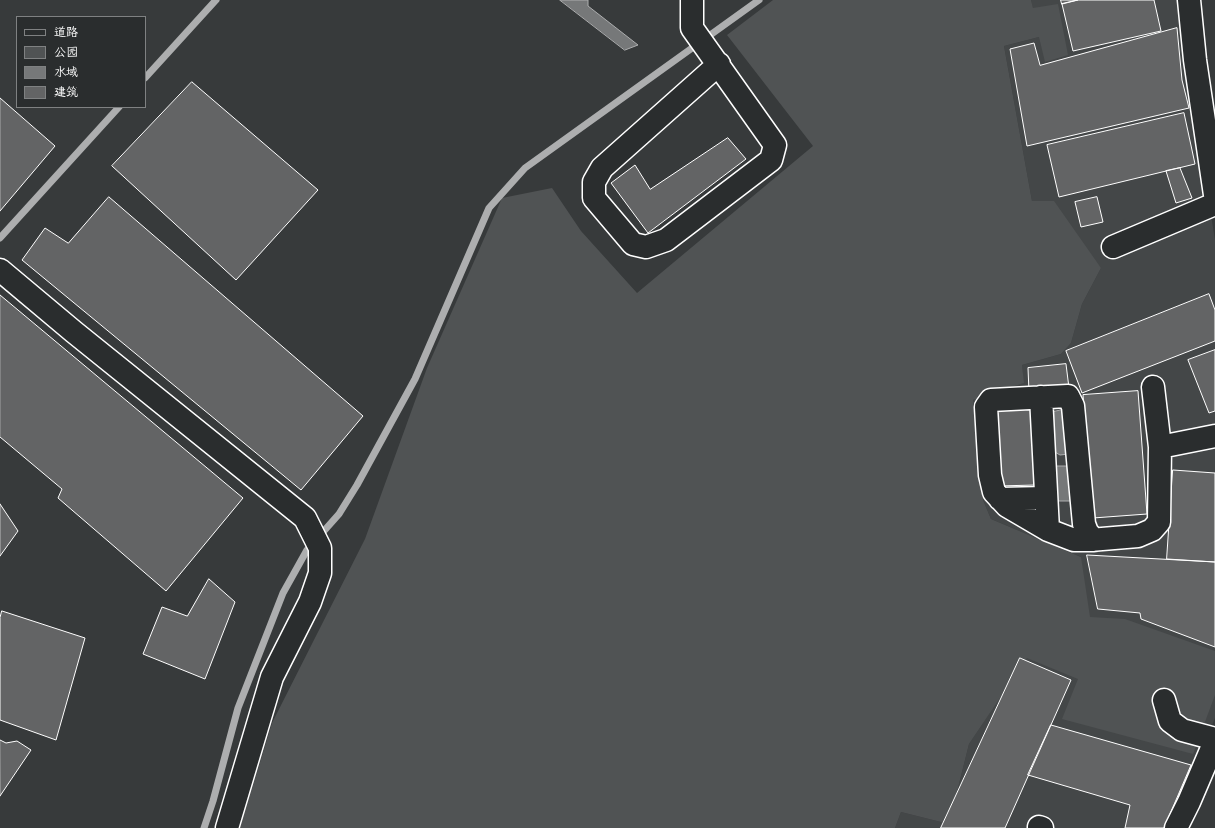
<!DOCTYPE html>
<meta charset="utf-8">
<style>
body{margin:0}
#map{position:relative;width:1215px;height:828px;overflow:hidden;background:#373a3b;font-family:Caveat,"LXGW WenKai TC",sans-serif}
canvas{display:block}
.legend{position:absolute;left:16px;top:16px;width:130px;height:92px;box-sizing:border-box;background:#2a2d2e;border:1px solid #7f8182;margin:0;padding:5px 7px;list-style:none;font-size:12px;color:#fff}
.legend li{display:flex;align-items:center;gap:8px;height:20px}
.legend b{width:20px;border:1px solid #7f8182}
</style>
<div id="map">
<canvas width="1215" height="828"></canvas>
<ul class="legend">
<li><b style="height:5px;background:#2a2d2e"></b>道路</li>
<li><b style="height:11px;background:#505354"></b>公园</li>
<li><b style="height:11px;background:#767879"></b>水域</li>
<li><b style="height:11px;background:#636465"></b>建筑</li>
</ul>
</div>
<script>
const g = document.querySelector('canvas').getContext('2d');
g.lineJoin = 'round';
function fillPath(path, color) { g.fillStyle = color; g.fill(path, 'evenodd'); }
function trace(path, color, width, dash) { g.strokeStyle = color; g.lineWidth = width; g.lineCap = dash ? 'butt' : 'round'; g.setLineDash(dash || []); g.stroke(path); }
fillPath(new Path2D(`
 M 1031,0 L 1181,0 L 1186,57 L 1215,240 L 1215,718 L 1174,820 L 1178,828 L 895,828 L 901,812 L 949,824 L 969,744 L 1027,657 L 1081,557 L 991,519 L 983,500 L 973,400 L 1023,383 L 1022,365 L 1061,354 L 1071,343 L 1082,304 L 1101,268 L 1032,201 L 1004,46 L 1039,37 Z`), '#444748');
fillPath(new Path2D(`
 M 773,0 L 1031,0 L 1033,8 L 1058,4 L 1068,55 L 1045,62 L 1039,37 L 1004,46 L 1032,201 L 1054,201 L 1101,268 L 1082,304 L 1071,343 L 1061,354 L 1022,365 L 1024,383 L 973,400 L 983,500 L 991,519 L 1081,557 L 1090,617 L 1125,619 L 1215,651 L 1215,695 L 1193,754 L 1062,719 L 1078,679 L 1027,658 L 969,744 L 949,824 L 901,812 L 895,828 L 240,828 L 272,723 L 365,539 L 427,368 L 502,198 L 552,188 L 581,231 L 637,293 L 813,146 L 727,35 Z`), '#505354');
const water = new Path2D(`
 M 560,0 L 588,0 L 588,6 L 638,45 L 625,50 Z
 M 1066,409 L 1069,454 L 1060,455 L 1053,451 L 1050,416 L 1053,412 Z
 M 1056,466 L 1071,466 L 1075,497 L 1070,501 L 1056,501 L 1052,470 Z`);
fillPath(water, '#767879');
trace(water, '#adaeaf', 1);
trace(new Path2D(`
 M 145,78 L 216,0
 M 0,238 L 119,107
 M 204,828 L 213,801 L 238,708 L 283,593 L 307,550 L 339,514 L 357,485 L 415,379 L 489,208 L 525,168 L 759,0`), '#adaeaf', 7);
const building = new Path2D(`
 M 1061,0 L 1078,0 L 1062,4 Z
 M 1078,0 L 1154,0 L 1161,31 L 1073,51 L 1062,4 Z
 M 1177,28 L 1182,80 L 1189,108 L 1027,146 L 1010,49 L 1034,43 L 1040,65 Z
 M 192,82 L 318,190 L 236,280 L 112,166 Z
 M 0,98 L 55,146 L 0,211 Z
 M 1184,113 L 1195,164 L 1059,197 L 1047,145 Z
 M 728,138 L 746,159 L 648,233 L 611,183 L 635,165 L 650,189 Z
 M 1180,168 L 1192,198 L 1176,203 L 1166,171 Z
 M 109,197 L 363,416 L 301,490 L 22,260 L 45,228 L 68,243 Z
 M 1097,197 L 1103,222 L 1081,227 L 1075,202 Z
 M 1209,294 L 1215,310 L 1215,341 L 1082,393 L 1066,351 Z
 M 0,295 L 243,498 L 166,591 L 58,498 L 62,489 L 0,437 Z
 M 1215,350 L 1215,411 L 1209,413 L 1188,360 Z
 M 1066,364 L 1069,388 L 1029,392 L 1028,368 Z
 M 1138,391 L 1147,514 L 1093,518 L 1083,395 Z
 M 1032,403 L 1036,485 L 997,486 L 994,404 Z
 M 1173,470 L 1215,473 L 1215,562 L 1167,559 Z
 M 0,504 L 18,531 L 0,556 Z
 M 1087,555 L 1215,562 L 1215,647 L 1141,619 L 1140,613 L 1098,609 Z
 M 209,579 L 235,602 L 205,679 L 143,654 L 162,607 L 187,616 Z
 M 2,611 L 85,638 L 56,740 L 0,720 L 0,618 Z
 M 1020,658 L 1071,680 L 1005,828 L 941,828 Z
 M 1051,725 L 1191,765 L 1164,828 L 1125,828 L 1130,805 L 1028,775 Z
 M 0,740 L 6,743 L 17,741 L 31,750 L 0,796 Z`);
fillPath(building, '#636465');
trace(building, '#fff', 1);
const minor = new Path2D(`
 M 692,0 L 692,28 L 775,145 L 771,160 L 666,240 L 646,247 L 633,244 L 594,198 L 594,182 L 602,168 L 719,64
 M 1189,0 L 1195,60 L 1215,195
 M 1113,247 L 1215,204
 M 0,270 L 74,332 L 305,518 L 320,548 L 320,573 L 310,602 L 272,677 L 227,828
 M 1041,397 L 1048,530
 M 1160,447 L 1215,436
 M 1000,499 L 1046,498
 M 1094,540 L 1087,532 L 1084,524 L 1073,406 L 1068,396 L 991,400 L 986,407 L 990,475 L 994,492 L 1007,506 L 1048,530 L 1074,540 L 1090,540 L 1138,536 L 1152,530 L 1159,522 L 1160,447 L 1153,387
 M 1164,700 L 1170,721 L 1182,730 L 1215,739
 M 1039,827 L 1042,828
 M 1176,828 L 1189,802 L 1215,741`);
trace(minor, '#fff', 25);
trace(minor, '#2a2d2e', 22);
</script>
